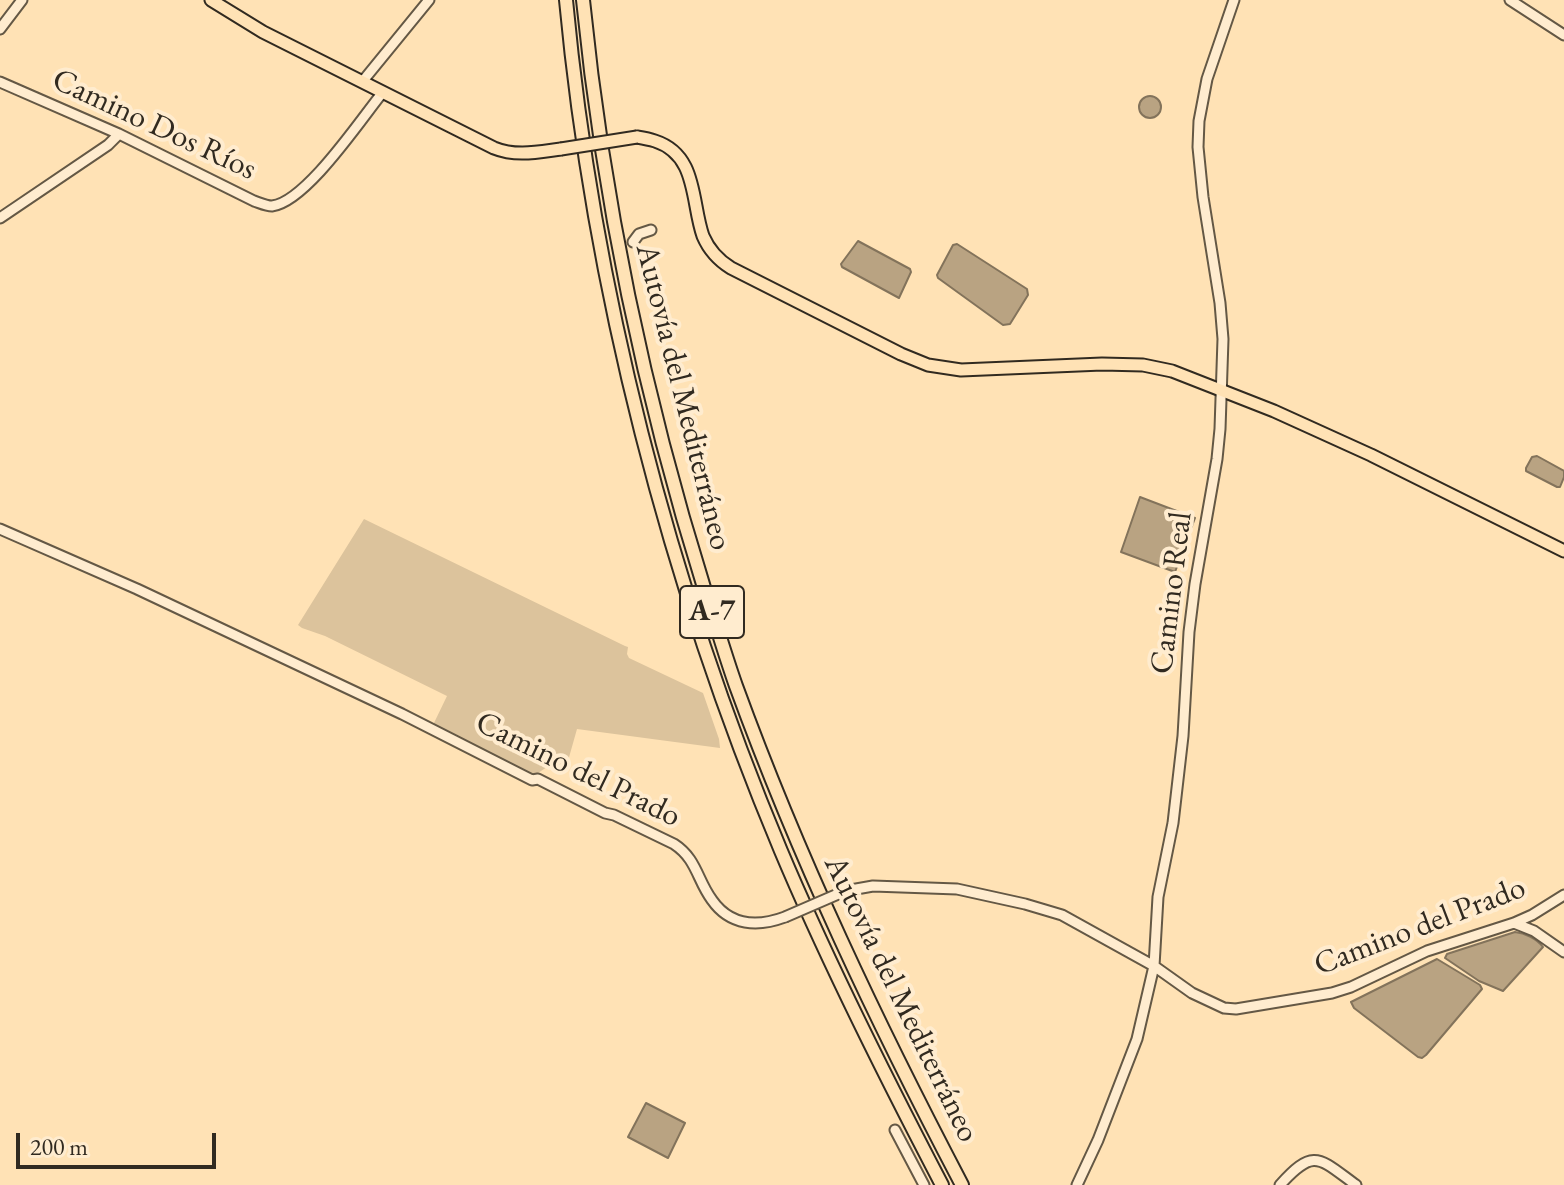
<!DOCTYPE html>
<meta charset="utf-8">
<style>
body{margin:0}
#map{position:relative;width:1564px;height:1185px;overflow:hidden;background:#ffe2b5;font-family:"EB Garamond",serif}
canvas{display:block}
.scale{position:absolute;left:16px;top:1133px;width:200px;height:36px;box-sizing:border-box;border:4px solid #312a20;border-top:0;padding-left:10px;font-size:24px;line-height:28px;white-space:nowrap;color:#312a20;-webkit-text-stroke:6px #ffeccf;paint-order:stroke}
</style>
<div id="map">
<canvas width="1564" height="1185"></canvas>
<div class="scale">200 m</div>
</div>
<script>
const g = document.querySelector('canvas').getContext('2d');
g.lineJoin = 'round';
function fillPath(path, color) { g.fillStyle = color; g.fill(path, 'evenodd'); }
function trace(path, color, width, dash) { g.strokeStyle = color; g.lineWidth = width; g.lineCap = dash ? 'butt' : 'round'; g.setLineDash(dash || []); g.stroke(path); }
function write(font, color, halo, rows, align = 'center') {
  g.font = font + ' "EB Garamond",serif'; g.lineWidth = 8; g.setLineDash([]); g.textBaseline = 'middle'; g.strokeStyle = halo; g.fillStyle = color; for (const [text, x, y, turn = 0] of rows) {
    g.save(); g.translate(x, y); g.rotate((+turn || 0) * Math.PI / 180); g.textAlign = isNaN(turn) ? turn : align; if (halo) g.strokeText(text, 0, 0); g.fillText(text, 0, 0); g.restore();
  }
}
fillPath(new Path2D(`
 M 364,519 L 625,646 L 628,647 L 627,654 L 629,658 L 703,693 L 719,739 L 720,748 L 577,729 L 566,768 L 547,767 L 535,775 L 463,742 L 433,725 L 447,696 L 325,636 L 302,628 L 298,625 Z`), '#dcc39c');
const water = new Path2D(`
 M1139 107a11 11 0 1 1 22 0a11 11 0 1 1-22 0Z
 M 858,241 L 910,269 L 911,272 L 899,298 L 842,267 L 841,264 Z
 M 957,244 L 1027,289 L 1028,295 L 1010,324 L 1003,325 L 938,278 L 937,275 L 953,245 Z
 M 1537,456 L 1564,471 L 1564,477 L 1560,487 L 1557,487 L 1526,471 L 1526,468 L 1532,457 Z
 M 1140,497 L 1195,518 L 1175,572 L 1121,552 Z
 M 1515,932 C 1525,933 1537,939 1543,947 L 1503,991 L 1479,981 L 1445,958 L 1447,954 Z
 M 1437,959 L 1480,985 L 1482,989 L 1426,1055 L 1422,1058 L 1418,1057 L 1354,1008 L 1351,1002 Z
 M 646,1103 L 685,1123 L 668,1158 L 628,1137 Z`);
fillPath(water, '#b9a382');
trace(water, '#83735b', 2);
const minor = new Path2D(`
 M 1510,0 L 1564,35
 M 0,29 L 22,0
 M 0,82 L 119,134 L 254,201 C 260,203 266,206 272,206 C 306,202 361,119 383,92
 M 362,82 L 429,0
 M 0,218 L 108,145 L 119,134
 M 633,242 L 639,234 L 651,230
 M 0,529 L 137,589 L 402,714 L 532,780 L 538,779 L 605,813 L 614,815 L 674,844 C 697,859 697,880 712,900 C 730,926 758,927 785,917
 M 845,891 L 873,886 L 957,889 L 1025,904 L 1062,915 L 1154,966 L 1192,993 L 1224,1008 L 1236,1009 L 1332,993 L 1351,987 L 1427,951 L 1514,923 L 1532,915 L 1564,895
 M 1514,923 L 1534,931 L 1564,952
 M 895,1130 L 924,1185
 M 1077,1185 L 1098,1140 L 1137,1039 L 1154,966 L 1158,897 L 1173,823 L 1183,736 L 1189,632 L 1195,584 L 1217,459 L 1220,429 L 1223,339 L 1220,303 L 1203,197 L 1198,147 L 1199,121 L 1207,79 L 1234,0
 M 1280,1185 C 1314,1147 1319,1158 1356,1185`);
const major = new Path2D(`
 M 211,0 L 263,32 L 494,148 C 516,157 538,152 561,149
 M 637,137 C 643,138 649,139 655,141 C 698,155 691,202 703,236 C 709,250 718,260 731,268 L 901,354 L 928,365 L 961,370 L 1102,364 L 1143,365 L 1172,371 L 1274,411 L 1371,455 L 1564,551`);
const highway = new Path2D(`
 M 566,0 C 593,288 669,584 781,851 C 829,965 885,1076 942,1185
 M 583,0 C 603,200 645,399 705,591 C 716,623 725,655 736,686 C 799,859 877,1023 962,1185`);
trace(minor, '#645845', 13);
trace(major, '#312a20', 15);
trace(highway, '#312a20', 16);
trace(minor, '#ffeccf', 9);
trace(major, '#ffe2b5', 11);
trace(highway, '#ffe2b5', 12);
const minorBridge = new Path2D(`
 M 785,917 L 845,891`);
const majorBridge = new Path2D(`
 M 561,149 L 637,137`);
trace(minorBridge, '#645845', 13, []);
trace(majorBridge, '#312a20', 15, []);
trace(minorBridge, '#ffeccf', 9);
trace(majorBridge, '#ffe2b5', 11);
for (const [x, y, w] of [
 [712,612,64]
]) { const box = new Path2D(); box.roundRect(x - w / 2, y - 26, w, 52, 6); g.fillStyle = '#ffeccf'; g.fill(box); trace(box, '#312a20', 2); }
write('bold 30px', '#312a20', null, [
 ["A-7",712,612]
]);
write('32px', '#312a20', '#ffeccf', [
 ["Camino Dos Ríos",154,125,25],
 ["Autovía del Mediterráneo",683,397,76],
 ["Camino Real",1172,593,-83],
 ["Camino del Prado",578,770,26],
 ["Camino del Prado",1420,927,-21],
 ["Autovía del Mediterráneo",901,999,64]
]);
</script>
